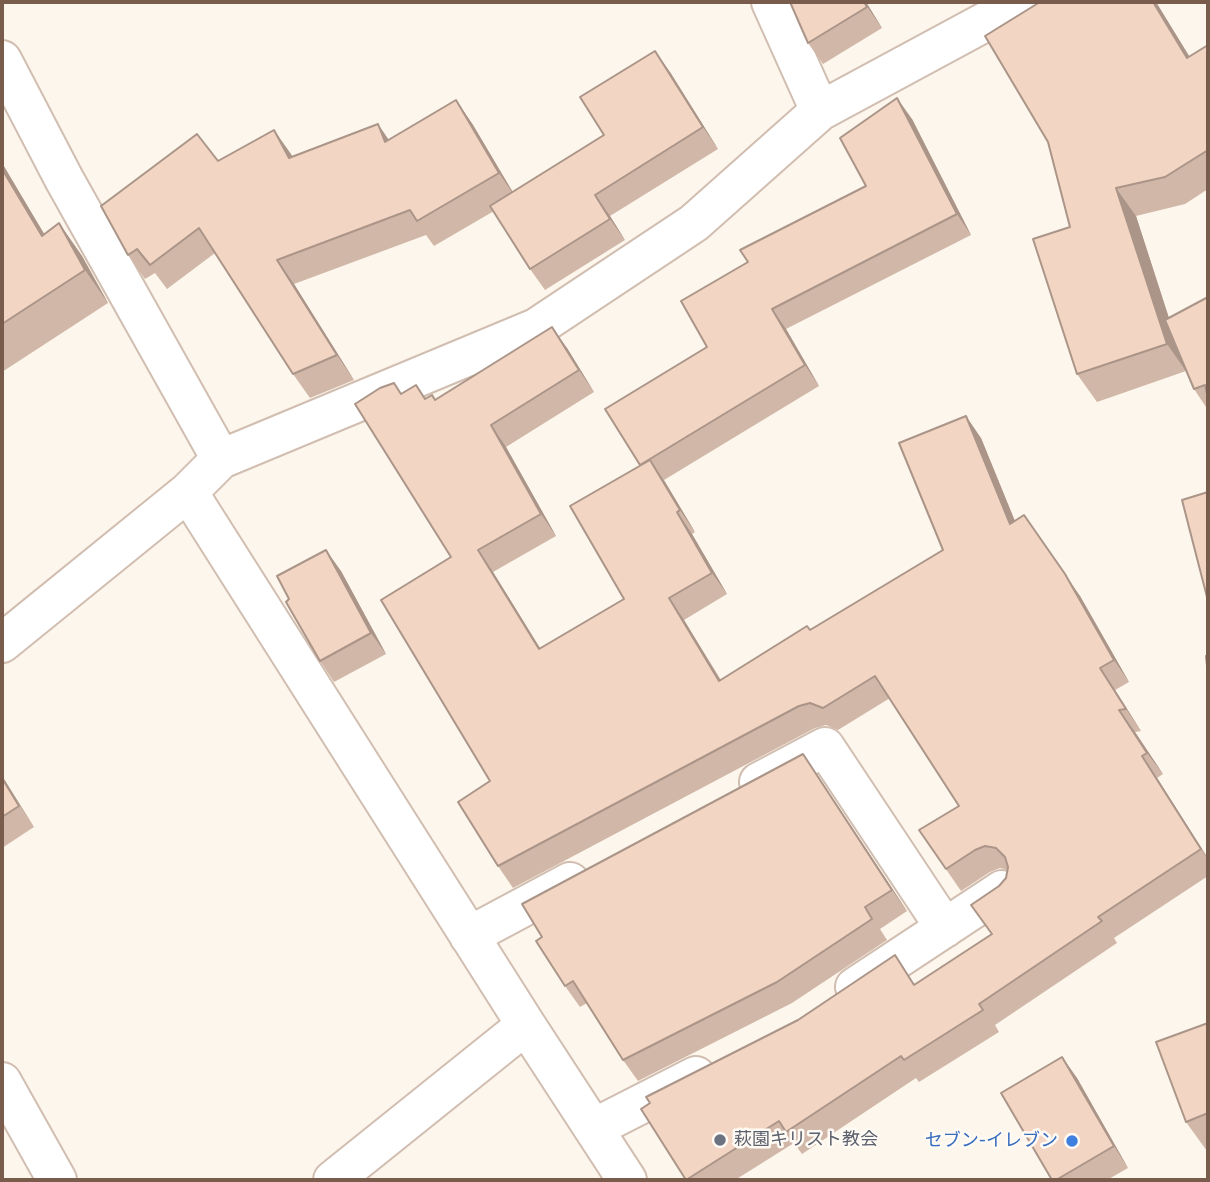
<!DOCTYPE html>
<meta charset="utf-8">
<style>
body{margin:0}
#map{position:relative;width:1210px;height:1182px;overflow:hidden;background:#fdf6ec;font-family:"Fira Sans",sans-serif}
canvas{display:block}
.frame{position:absolute;inset:0;border:4px solid #7a5c4d;pointer-events:none}
</style>
<div id="map">
<canvas width="1210" height="1182"></canvas>
<div class="frame"></div>
</div>
<script>
const g = document.querySelector('canvas').getContext('2d');
g.lineJoin = 'round';
function trace(path, color, width, dash) { g.strokeStyle = color; g.lineWidth = width; g.lineCap = dash ? 'butt' : 'round'; g.setLineDash(dash || []); g.stroke(path); }
function fillPath(path, color) { g.fillStyle = color; g.fill(path, 'evenodd'); }
function write(font, color, halo, rows, align = 'center') {
  g.font = font + ' "Fira Sans","Noto Sans JP",sans-serif'; g.lineWidth = 5; g.setLineDash([]); g.textBaseline = 'middle'; g.strokeStyle = halo; g.fillStyle = color; for (const [text, x, y, turn = 0] of rows) {
    g.save(); g.translate(x, y); g.rotate((+turn || 0) * Math.PI / 180); g.textAlign = isNaN(turn) ? turn : align; if (halo) g.strokeText(text, 0, 0); g.fillText(text, 0, 0); g.restore();
  }
}
const minor = new Path2D(`
 M 771,2 L 820,111
 M 2,60 L 64,179 L 221,459
 M 188,492 L 526,1025 L 627,1180
 M 2,643 L 188,492 L 221,459 L 536,328 L 694,223 L 820,111 L 1022,2
 M 759,782 L 825,747 L 945,928
 M 469,936 L 570,882
 M 855,987 L 1002,890
 M 2,1082 L 57,1180
 M 594,1128 L 696,1076
 M 333,1180 L 526,1025`);
trace(minor, '#d1beb0', 42);
trace(minor, '#fff', 38);
fillPath(new Path2D(`
 M 790,2 L 866,2 L 882,28 L 823,64 L 808,43 Z
 M 1040,2 L 1156,2 L 1189,57 L 1208,45 L 1208,189 L 1185,204 L 1136,216 L 1169,318 L 1208,297 L 1208,410 L 1194,389 L 1186,371 L 1097,402 L 1077,374 L 1070,227 Z
 M 670,72 L 718,149 L 610,216 L 625,240 L 545,290 L 530,269 L 494,211 L 434,246 L 426,235 L 294,284 L 354,380 L 310,398 L 293,374 L 215,253 L 167,289 L 155,273 L 145,279 L 128,255 L 218,161 L 292,157 L 389,140 L 456,100 L 473,125 L 513,192 L 604,135 Z
 M 912,119 L 971,235 L 786,329 L 819,386 L 664,480 L 695,532 L 692,534 L 727,594 L 684,620 L 721,680 L 810,630 L 943,550 L 981,438 L 1015,521 L 1080,596 L 1129,682 L 1115,690 L 1141,731 L 1135,732 L 1163,774 L 1157,778 L 1208,858 L 1208,876 L 1114,938 L 1117,943 L 995,1025 L 999,1032 L 919,1082 L 916,1078 L 802,1154 L 794,1143 L 735,1180 L 686,1180 L 915,985 L 992,934 L 999,886 L 1006,878 L 1008,870 L 1000,868 L 990,872 L 961,891 L 919,830 L 959,806 L 890,698 L 838,730 L 826,725 L 815,728 L 513,888 L 498,866 L 490,781 L 451,557 L 402,394 L 416,385 L 426,399 L 435,400 L 567,348 L 594,392 L 506,447 L 556,536 L 493,572 L 540,648 L 624,599 L 641,465 L 707,347 L 748,262 L 866,186 Z
 M 2,163 L 44,234 L 59,223 L 82,256 L 108,303 L 2,372 Z
 M 341,571 L 386,654 L 334,682 L 320,661 Z
 M 803,754 L 907,911 L 880,929 L 887,940 L 792,1003 L 638,1081 L 623,1060 L 587,1003 L 580,1007 L 565,986 Z
 M 2,776 L 34,827 L 2,848 Z
 M 1208,1023 L 1208,1150 L 1207,1151 L 1186,1122 Z
 M 1062,1057 L 1077,1078 L 1128,1168 L 1107,1180 L 1052,1180 Z`), '#d1b7a8');
fillPath(new Path2D(`
 M 864,2 L 866,2 L 882,28 Z
 M 1153,2 L 1156,2 L 1207,85 L 1187,58 Z
 M 655,51 L 670,72 L 718,149 L 703,127 Z
 M 897,98 L 912,119 L 971,235 L 957,214 Z
 M 456,100 L 473,125 L 516,198 L 499,173 Z
 M 378,124 L 395,149 L 385,142 Z
 M 274,130 L 291,154 L 306,182 L 289,158 Z
 M 2,163 L 65,269 L 42,236 L 2,169 Z
 M 1116,188 L 1136,216 L 1186,371 L 1167,344 Z
 M 595,195 L 610,216 L 625,240 L 610,219 Z
 M 59,223 L 82,256 L 108,303 L 85,270 Z
 M 277,260 L 294,284 L 354,380 L 337,355 Z
 M 772,309 L 786,329 L 819,386 L 805,365 Z
 M 552,327 L 567,348 L 594,392 L 579,370 Z
 M 966,416 L 981,438 L 1025,546 L 1010,524 Z
 M 491,425 L 506,447 L 556,536 L 541,514 Z
 M 650,460 L 665,482 L 695,532 L 680,510 Z
 M 677,512 L 692,534 L 727,594 L 712,573 Z
 M 1024,515 L 1080,596 L 1129,682 L 1114,660 Z
 M 326,550 L 341,571 L 386,654 L 371,633 Z
 M 478,550 L 493,572 L 554,671 L 539,649 Z
 M 669,598 L 684,620 L 734,703 L 719,681 Z
 M 1100,668 L 1115,690 L 1141,731 L 1126,709 Z
 M 1119,710 L 1135,732 L 1163,774 L 1147,753 Z
 M 803,754 L 818,776 L 907,911 L 892,890 Z
 M 1142,756 L 1157,778 L 1208,859 L 1201,849 Z
 M 2,776 L 34,827 L 2,778 Z
 M 1062,1057 L 1077,1078 L 1128,1168 L 1114,1146 Z`), '#aa9588');
const building = new Path2D(`
 M 790,2 L 864,2 L 867,7 L 808,43 Z
 M 1040,2 L 1153,2 L 1187,58 L 1208,45 L 1208,150 L 1165,177 L 1116,188 L 1167,344 L 1077,374 L 1033,239 L 1070,227 L 1048,142 L 985,36 Z
 M 655,51 L 703,127 L 595,195 L 610,219 L 530,269 L 490,206 L 604,135 L 580,97 Z
 M 897,98 L 957,214 L 772,309 L 805,365 L 640,465 L 605,409 L 707,347 L 681,301 L 748,262 L 740,250 L 866,186 L 840,138 Z
 M 456,100 L 499,173 L 417,221 L 410,210 L 277,260 L 337,355 L 293,374 L 199,228 L 150,265 L 137,249 L 128,255 L 101,206 L 197,134 L 218,161 L 274,130 L 289,158 L 378,124 L 385,142 Z
 M 2,169 L 42,236 L 59,223 L 85,270 L 2,324 Z
 M 1208,297 L 1208,398 L 1205,385 L 1194,389 L 1165,320 Z
 M 552,327 L 579,370 L 491,425 L 541,514 L 478,550 L 539,649 L 624,599 L 570,506 L 650,460 L 680,510 L 677,512 L 712,573 L 669,598 L 719,681 L 807,626 L 810,630 L 943,550 L 899,443 L 966,416 L 1010,524 L 1024,515 L 1065,574 L 1114,660 L 1100,668 L 1126,709 L 1119,710 L 1147,753 L 1142,756 L 1201,849 L 1098,917 L 1102,921 L 979,1004 L 983,1010 L 904,1060 L 901,1056 L 786,1132 L 779,1121 L 686,1180 L 641,1109 L 650,1103 L 646,1097 L 798,1020 L 895,955 L 914,985 L 992,934 L 971,905 L 999,886 L 1006,878 L 1008,867 L 1005,857 L 996,848 L 985,846 L 975,850 L 946,869 L 919,830 L 959,806 L 875,676 L 823,708 L 810,703 L 799,706 L 498,866 L 458,802 L 490,781 L 381,600 L 451,557 L 355,404 L 380,388 L 394,383 L 401,394 L 416,385 L 425,399 L 432,395 L 435,400 Z
 M 1208,492 L 1208,601 L 1182,500 Z
 M 326,550 L 371,633 L 320,661 L 286,602 L 289,599 L 277,576 Z
 M 1206,656 L 1208,656 L 1208,676 Z
 M 803,754 L 892,890 L 865,907 L 872,919 L 777,982 L 623,1060 L 573,981 L 565,986 L 536,941 L 542,937 L 522,904 Z
 M 2,778 L 19,806 L 2,817 Z
 M 1208,1023 L 1208,1113 L 1186,1122 L 1156,1042 Z
 M 1062,1057 L 1114,1146 L 1056,1180 L 1052,1180 L 1001,1093 Z`);
fillPath(building, '#f3d5c3');
trace(building, '#aa9588', 2);
for (const [x, y, r, color] of [
 [720,1140,7,"#6b7280"],
 [1072,1141,7,"#3f7fe0"]
]) { const dot = new Path2D(); dot.arc(x, y, r, 0, 2 * Math.PI); g.fillStyle = color; g.fill(dot); trace(dot, '#fffaf3', 2.5); }
write('18px', '#5b616d', '#fffaf3', [
 ["萩園キリスト教会",734,1140]
], 'left');
write('18px', '#366cbe', '#fffaf3', [
 ["セブン-イレブン",1058,1141]
], 'right');
</script>
